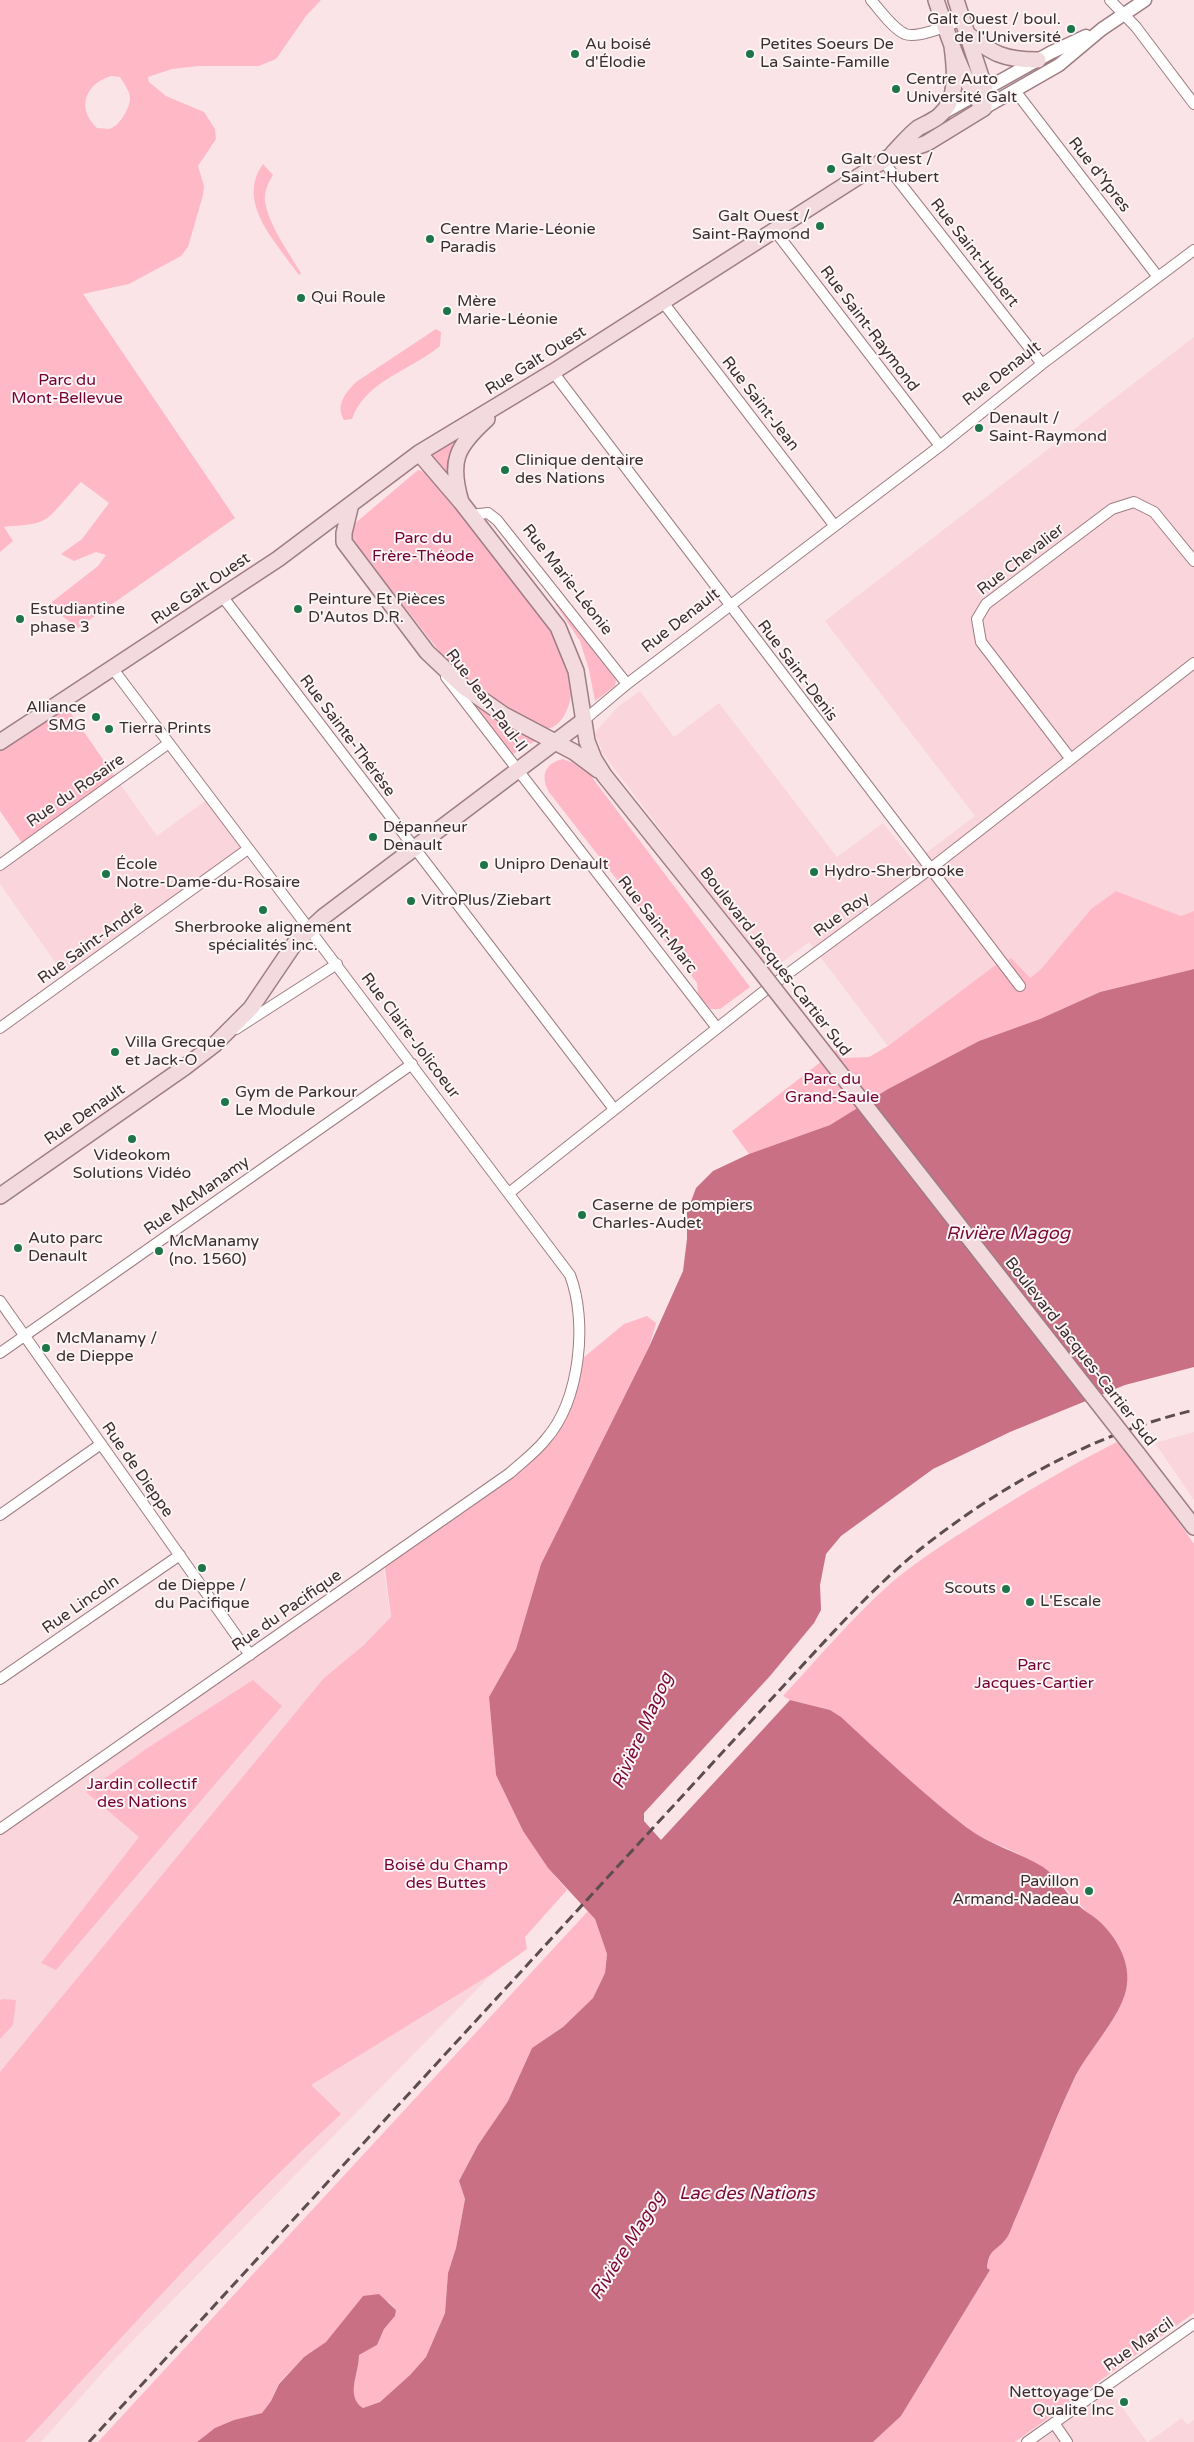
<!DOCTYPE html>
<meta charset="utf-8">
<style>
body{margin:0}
canvas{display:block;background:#fae4e7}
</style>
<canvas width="1194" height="2442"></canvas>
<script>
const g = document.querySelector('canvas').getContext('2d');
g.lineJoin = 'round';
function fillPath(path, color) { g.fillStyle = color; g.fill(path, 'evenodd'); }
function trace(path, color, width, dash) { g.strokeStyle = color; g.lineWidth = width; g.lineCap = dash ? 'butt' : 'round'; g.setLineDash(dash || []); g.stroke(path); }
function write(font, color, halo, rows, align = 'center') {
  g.font = font + ' "Varela Round",sans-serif'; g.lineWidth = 4; g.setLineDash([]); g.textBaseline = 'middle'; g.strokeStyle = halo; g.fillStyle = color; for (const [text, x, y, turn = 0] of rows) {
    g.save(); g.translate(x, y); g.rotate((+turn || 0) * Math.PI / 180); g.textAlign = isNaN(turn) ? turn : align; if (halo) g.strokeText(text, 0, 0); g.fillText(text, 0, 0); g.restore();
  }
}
fillPath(new Path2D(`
 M 1194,337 L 1194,911 L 1181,916 L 1116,891 L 1091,909 L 1041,969 L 1020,986 L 1001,962 L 888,1046 L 809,942 L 769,972 L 600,750 L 602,749 L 595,735 L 597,730 L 619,706 L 640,691 L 674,737 L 719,703 L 837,857 L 883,823 L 914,862 L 975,816 L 825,621 Z
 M 118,781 L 157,836 L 209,798 L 248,849 L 67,979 L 0,884 L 0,865 Z
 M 1194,1432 L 1194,1500 L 1155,1443 Z
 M 383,1564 L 415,1791 L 372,1951 L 493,1973 L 111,2363 L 41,2442 L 0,2442 L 0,1829 Z
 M 1107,2386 L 1147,2442 L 1027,2442 Z
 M 1182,2418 L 1187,2425 L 1194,2420 L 1194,2442 L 1148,2442 Z`), '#fad5db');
fillPath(new Path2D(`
 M 0,0 L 321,0 L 306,16 L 276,59 L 259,66 L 199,66 L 172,69 L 148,77 L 149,82 L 166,96 L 204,112 L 215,129 L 216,139 L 198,166 L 204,186 L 203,195 L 188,247 L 181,256 L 129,284 L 83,294 L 235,518 L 78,628 L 48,605 L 98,566 L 106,555 L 96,552 L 74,561 L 61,554 L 82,539 L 109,503 L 81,482 C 74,489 51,517 46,519 C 34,526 18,525 4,527 L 13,541 L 0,552 ZM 111,76 L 120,77 C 124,84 131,92 130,100 C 129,109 119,127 109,129 C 106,129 101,128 97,128 C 76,108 85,84 111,76 Z
 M 263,164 L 273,175 C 268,183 264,192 265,201 C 268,224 289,253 301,273 L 299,275 C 277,243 235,203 263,164 Z
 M 436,329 L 441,332 L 440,346 C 411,370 365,381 352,419 L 344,420 C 335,405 346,392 356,382 Z
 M 460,437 C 447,453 448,466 450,486 L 428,458 Z
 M 418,470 L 429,473 L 435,479 L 551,629 C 565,655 580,686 565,714 C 560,723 554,728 544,730 L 491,702 L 446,660 L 351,538 L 353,525 Z
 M 550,592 L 616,680 L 615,686 L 595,701 L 589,670 L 580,641 L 548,593 Z
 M 469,698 L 537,740 L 513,754 L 508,751 Z
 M 63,702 L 118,781 L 24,846 L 0,811 L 0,742 Z
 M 563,759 L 573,763 L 591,776 L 750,987 L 720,1009 L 710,1009 L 698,994 L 697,983 L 549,792 C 540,776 545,763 563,759 Z
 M 1116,891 L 1181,916 L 1194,911 L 1194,969 L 1100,992 L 1040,1019 L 979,1041 L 888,1089 L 830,1125 L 749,1154 L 732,1131 L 836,1050 L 844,1058 L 869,1057 L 888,1046 L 1001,961 L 1004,964 L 1011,958 L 1030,978 L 1041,969 L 1091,909 Z
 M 647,1316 L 656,1323 L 649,1347 L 541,1564 L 516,1649 L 489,1697 L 496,1775 L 523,1831 L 548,1868 L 567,1890 L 525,1937 L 527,1949 L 493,1973 L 311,2085 L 341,2114 C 229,2217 128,2331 25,2442 L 0,2442 L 0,2072 L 324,1678 L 364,1645 L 391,1617 L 384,1561 L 510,1473 L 558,1421 L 577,1363 L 624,1324 Z
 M 1117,1442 L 1156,1490 L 1194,1544 L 1194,2313 L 1015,2442 L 873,2442 L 901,2416 L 990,2270 L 987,2268 C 989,2253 994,2248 1006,2239 L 1073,2080 L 1090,2050 L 1107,2028 L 1084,1909 L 1055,1876 L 1017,1853 L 976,1835 L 921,1791 L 830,1710 L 790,1700 L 783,1696 C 818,1658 852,1618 891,1583 C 918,1560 949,1541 978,1522 C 1024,1493 1069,1466 1117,1442 Z
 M 253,1680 L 282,1706 L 56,1970 L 41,1963 L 139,1837 L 86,1792 L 146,1749 Z
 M 588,1911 L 595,1919 L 607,1954 L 605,1973 L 593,1998 L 563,2027 L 532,2048 L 508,2101 L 478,2145 L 459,2181 L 465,2199 L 456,2248 L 448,2273 L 445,2313 L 426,2357 L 410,2375 L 380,2402 L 363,2408 C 345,2396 359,2374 359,2355 L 377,2345 L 384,2329 L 395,2316 L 396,2310 L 389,2302 L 363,2296 L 326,2343 L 304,2357 L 279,2383 L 271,2401 L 262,2413 L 234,2420 L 197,2442 L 98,2442 Z
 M 2,1999 L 16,2000 L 13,2025 L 0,2039 L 0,2001 Z`), '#ffb9c6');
fillPath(new Path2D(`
 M 1194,969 L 1194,1367 L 1125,1385 L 1010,1432 L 933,1469 L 841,1536 L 826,1554 L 820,1585 L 821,1610 L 814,1623 L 770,1676 L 644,1813 L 644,1821 L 661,1840 L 790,1700 L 830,1710 L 841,1717 C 882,1755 922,1793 966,1827 C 989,1845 1019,1852 1043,1867 C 1058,1877 1064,1891 1076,1903 C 1083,1911 1093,1915 1100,1922 C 1118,1939 1132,1965 1126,1990 C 1119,2020 1087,2051 1073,2081 C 1051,2128 1034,2177 1013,2224 C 1011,2229 1009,2235 1006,2239 C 995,2252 989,2249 987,2268 L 990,2270 L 901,2416 L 873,2442 L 197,2442 L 215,2428 L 234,2420 L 262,2413 L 271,2401 L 279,2384 L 304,2357 L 326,2342 L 363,2296 L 379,2294 L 396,2310 L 395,2316 L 384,2329 L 377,2345 L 359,2355 C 359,2374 345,2396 363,2408 L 380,2402 L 410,2375 L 426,2357 L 445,2313 L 448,2273 L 456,2248 L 465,2199 L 459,2181 L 478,2145 L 508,2101 L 532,2048 L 563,2027 L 593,1998 L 605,1973 L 607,1954 L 595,1919 L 548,1868 L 523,1831 L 496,1775 L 489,1697 L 516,1649 L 541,1564 L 649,1347 L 683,1271 L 687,1239 L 687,1212 L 696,1188 L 713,1171 L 749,1154 L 830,1125 L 888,1089 L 979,1041 L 1040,1019 L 1100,992 Z`), '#ca7084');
const minor = new Path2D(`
 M 871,0 C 880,10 892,28 905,34 C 918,39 949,25 962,20
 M 1110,0 L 1136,27 L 1194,104
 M 1016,92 L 1158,277
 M 883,161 L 1042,364
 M 775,231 L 940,446
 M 662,301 L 834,525
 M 553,372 L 1020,986
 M 470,515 L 488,513 L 497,520 L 627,684
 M 222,596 L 614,1109
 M 446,677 L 717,1028
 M 583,721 L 627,684 L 940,446 L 1042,364 L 1194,250
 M 1070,758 L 981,642 L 977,619 L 986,604 L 1112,509 L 1134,502 L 1154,512 L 1194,561
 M 0,865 L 169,743
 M 0,1028 L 248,849
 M 236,1029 L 337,964
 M 509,1193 L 763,992 L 930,869 L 1194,663
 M 0,1301 L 250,1655
 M 0,1353 L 412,1064
 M 0,1515 L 101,1444
 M 0,1679 L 180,1555
 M 0,1829 L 510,1473 C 522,1462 536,1452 546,1439 C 580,1400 588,1322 570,1275 L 113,669
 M 1054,2423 L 1067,2442
 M 1027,2442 L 1194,2324`);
const tertiary = new Path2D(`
 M 984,108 L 1059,65 L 1102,29 L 1145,0
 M 943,113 L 1050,53 L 1086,36`);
const secondary = new Path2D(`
 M 936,0 C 947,32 963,83 984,108
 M 956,0 L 985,89 L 984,108
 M 966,33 C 993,54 1004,60 1038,60
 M 893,153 C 901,145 909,135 918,128 C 925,124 933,121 939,116 C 959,99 955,69 952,46
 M 419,453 L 461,502 L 558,627 L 576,671 L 587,741 L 594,759 L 604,775 L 754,963
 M 461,502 C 449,461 456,447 487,419
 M 351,504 L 344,533 L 344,542 L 427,652 L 464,687 L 504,715 L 574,752 L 598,770
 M 0,742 L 278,559 L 419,453 L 553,372 L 889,157 L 927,143 L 984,108
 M 0,1196 L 185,1067 L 215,1044 L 251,1008 L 295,943 L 323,917 L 583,721
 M 1137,1453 L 1194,1527`);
trace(minor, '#9e7d83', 12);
trace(tertiary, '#9e7d83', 15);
trace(secondary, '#9e7d83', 18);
trace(minor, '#fff', 10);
trace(tertiary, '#fff', 12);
trace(secondary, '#f2dadf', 15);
trace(new Path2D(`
 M 89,2442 L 799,1669 C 837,1628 875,1586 918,1551 C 998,1487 1093,1434 1194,1410`), '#5c4d4f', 3, [10, 5]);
const secondaryBridge = new Path2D(`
 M 754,963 L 1137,1453`);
trace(secondaryBridge, '#9e7d83', 18, []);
trace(secondaryBridge, '#f2dadf', 15);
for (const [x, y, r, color] of [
 [1071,29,5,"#1d7549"],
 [575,54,5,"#1d7549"],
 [750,54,5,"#1d7549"],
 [896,89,5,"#1d7549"],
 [831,169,5,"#1d7549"],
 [820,226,5,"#1d7549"],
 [430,239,5,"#1d7549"],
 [301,298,5,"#1d7549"],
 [447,311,5,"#1d7549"],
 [979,428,5,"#1d7549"],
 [505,470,5,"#1d7549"],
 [298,609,5,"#1d7549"],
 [20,619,5,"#1d7549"],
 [96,717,5,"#1d7549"],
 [109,729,5,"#1d7549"],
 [373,837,5,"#1d7549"],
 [484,865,5,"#1d7549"],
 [814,872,5,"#1d7549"],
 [106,874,5,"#1d7549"],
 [411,901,5,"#1d7549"],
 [263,910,5,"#1d7549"],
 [115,1052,5,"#1d7549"],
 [225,1102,5,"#1d7549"],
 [132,1139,5,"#1d7549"],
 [582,1215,5,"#1d7549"],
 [18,1248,5,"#1d7549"],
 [159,1251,5,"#1d7549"],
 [46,1348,5,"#1d7549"],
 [202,1568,5,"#1d7549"],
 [1006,1589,5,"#1d7549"],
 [1030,1602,5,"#1d7549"],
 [1089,1891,5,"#1d7549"],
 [1124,2402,5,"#1d7549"]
]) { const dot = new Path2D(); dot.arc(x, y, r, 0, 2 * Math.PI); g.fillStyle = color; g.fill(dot); trace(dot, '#fdf5f6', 2); }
write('16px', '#3c2e30', '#fdf5f6', [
 ["Galt Ouest / boul.",1061,20,"right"],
 ["de l'Université",1061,38,"right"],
 ["Au boisé",585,45],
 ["d'Élodie",585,63],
 ["Petites Soeurs De",760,45],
 ["La Sainte-Famille",760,63],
 ["Centre Auto",906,80],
 ["Université Galt",906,98],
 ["Galt Ouest /",841,160],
 ["Saint-Hubert",841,178],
 ["Galt Ouest /",810,217,"right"],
 ["Saint-Raymond",810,235,"right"],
 ["Centre Marie-Léonie",440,230],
 ["Paradis",440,248],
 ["Qui Roule",311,298],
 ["Mère",457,302],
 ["Marie-Léonie",457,320],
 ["Denault /",989,419],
 ["Saint-Raymond",989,437],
 ["Clinique dentaire",515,461],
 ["des Nations",515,479],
 ["Peinture Et Pièces",308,600],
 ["D'Autos D.R.",308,618],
 ["Estudiantine",30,610],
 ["phase 3",30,628],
 ["Alliance",86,708,"right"],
 ["SMG",86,726,"right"],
 ["Tierra Prints",119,729],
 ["Dépanneur",383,828],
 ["Denault",383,846],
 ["École",116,865],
 ["Notre-Dame-du-Rosaire",116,883],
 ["Unipro Denault",494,865],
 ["Hydro-Sherbrooke",824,872],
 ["VitroPlus/Ziebart",421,901],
 ["Sherbrooke alignement",263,928,"center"],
 ["spécialités inc.",263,946,"center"],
 ["Villa Grecque",125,1043],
 ["et Jack-O",125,1061],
 ["Gym de Parkour",235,1093],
 ["Le Module",235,1111],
 ["Videokom",132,1156,"center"],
 ["Solutions Vidéo",132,1174,"center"],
 ["Caserne de pompiers",592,1206],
 ["Charles-Audet",592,1224],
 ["Auto parc",28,1239],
 ["Denault",28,1257],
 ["McManamy",169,1242],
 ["(no. 1560)",169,1260],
 ["McManamy /",56,1339],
 ["de Dieppe",56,1357],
 ["de Dieppe /",202,1586,"center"],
 ["du Pacifique",202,1604,"center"],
 ["Scouts",996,1589,"right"],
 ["L'Escale",1040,1602],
 ["Pavillon",1079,1882,"right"],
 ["Armand-Nadeau",1079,1900,"right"],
 ["Nettoyage De",1114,2393,"right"],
 ["Qualite Inc",1114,2411,"right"]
], 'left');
write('16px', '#3c2e30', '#fdf5f6', [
 ["Rue d'Ypres",1099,175,52],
 ["Rue Saint-Hubert",974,253,52],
 ["Rue Saint-Raymond",869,329,53],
 ["Rue Galt Ouest",536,361,-32],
 ["Rue Denault",1002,374,-38],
 ["Rue Saint-Jean",760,404,52],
 ["Rue Chevalier",1021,560,-38],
 ["Rue Marie-Léonie",567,580,52],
 ["Rue Galt Ouest",201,589,-34],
 ["Rue Denault",681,621,-38],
 ["Rue Saint-Denis",797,671,53],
 ["Rue Jean-Paul-II",486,701,53],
 ["Rue Sainte-Thérèse",347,736,53],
 ["Rue du Rosaire",76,791,-35],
 ["Rue Roy",842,915,-36],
 ["Rue Saint-Marc",657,925,52],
 ["Rue Saint-André",91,944,-36],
 ["Boulevard Jacques-Cartier Sud",775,962,52],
 ["Rue Claire-Jolicoeur",410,1036,53],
 ["Rue Denault",85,1115,-35],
 ["Rue McManamy",197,1196,-35],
 ["Boulevard Jacques-Cartier Sud",1080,1352,52],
 ["Rue de Dieppe",137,1470,55],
 ["Rue Lincoln",81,1605,-35],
 ["Rue du Pacifique",287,1611,-35],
 ["Rue Marcil",1139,2345,-35]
]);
write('16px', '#730030', '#fdf5f6', [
 ["Parc du",67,381],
 ["Mont-Bellevue",67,399],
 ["Parc du",423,539],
 ["Frère-Théode",423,557],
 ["Parc du",832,1080],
 ["Grand-Saule",832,1098],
 ["Parc",1034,1666],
 ["Jacques-Cartier",1034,1684],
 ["Jardin collectif",142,1785],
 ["des Nations",142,1803],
 ["Boisé du Champ",446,1866],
 ["des Buttes",446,1884]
]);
write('italic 18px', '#7b0b36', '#fdf5f6', [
 ["Rivière Magog",1008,1234],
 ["Rivière Magog",643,1731,-66],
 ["Lac des Nations",747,2194],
 ["Rivière Magog",628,2246,-58]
]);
</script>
